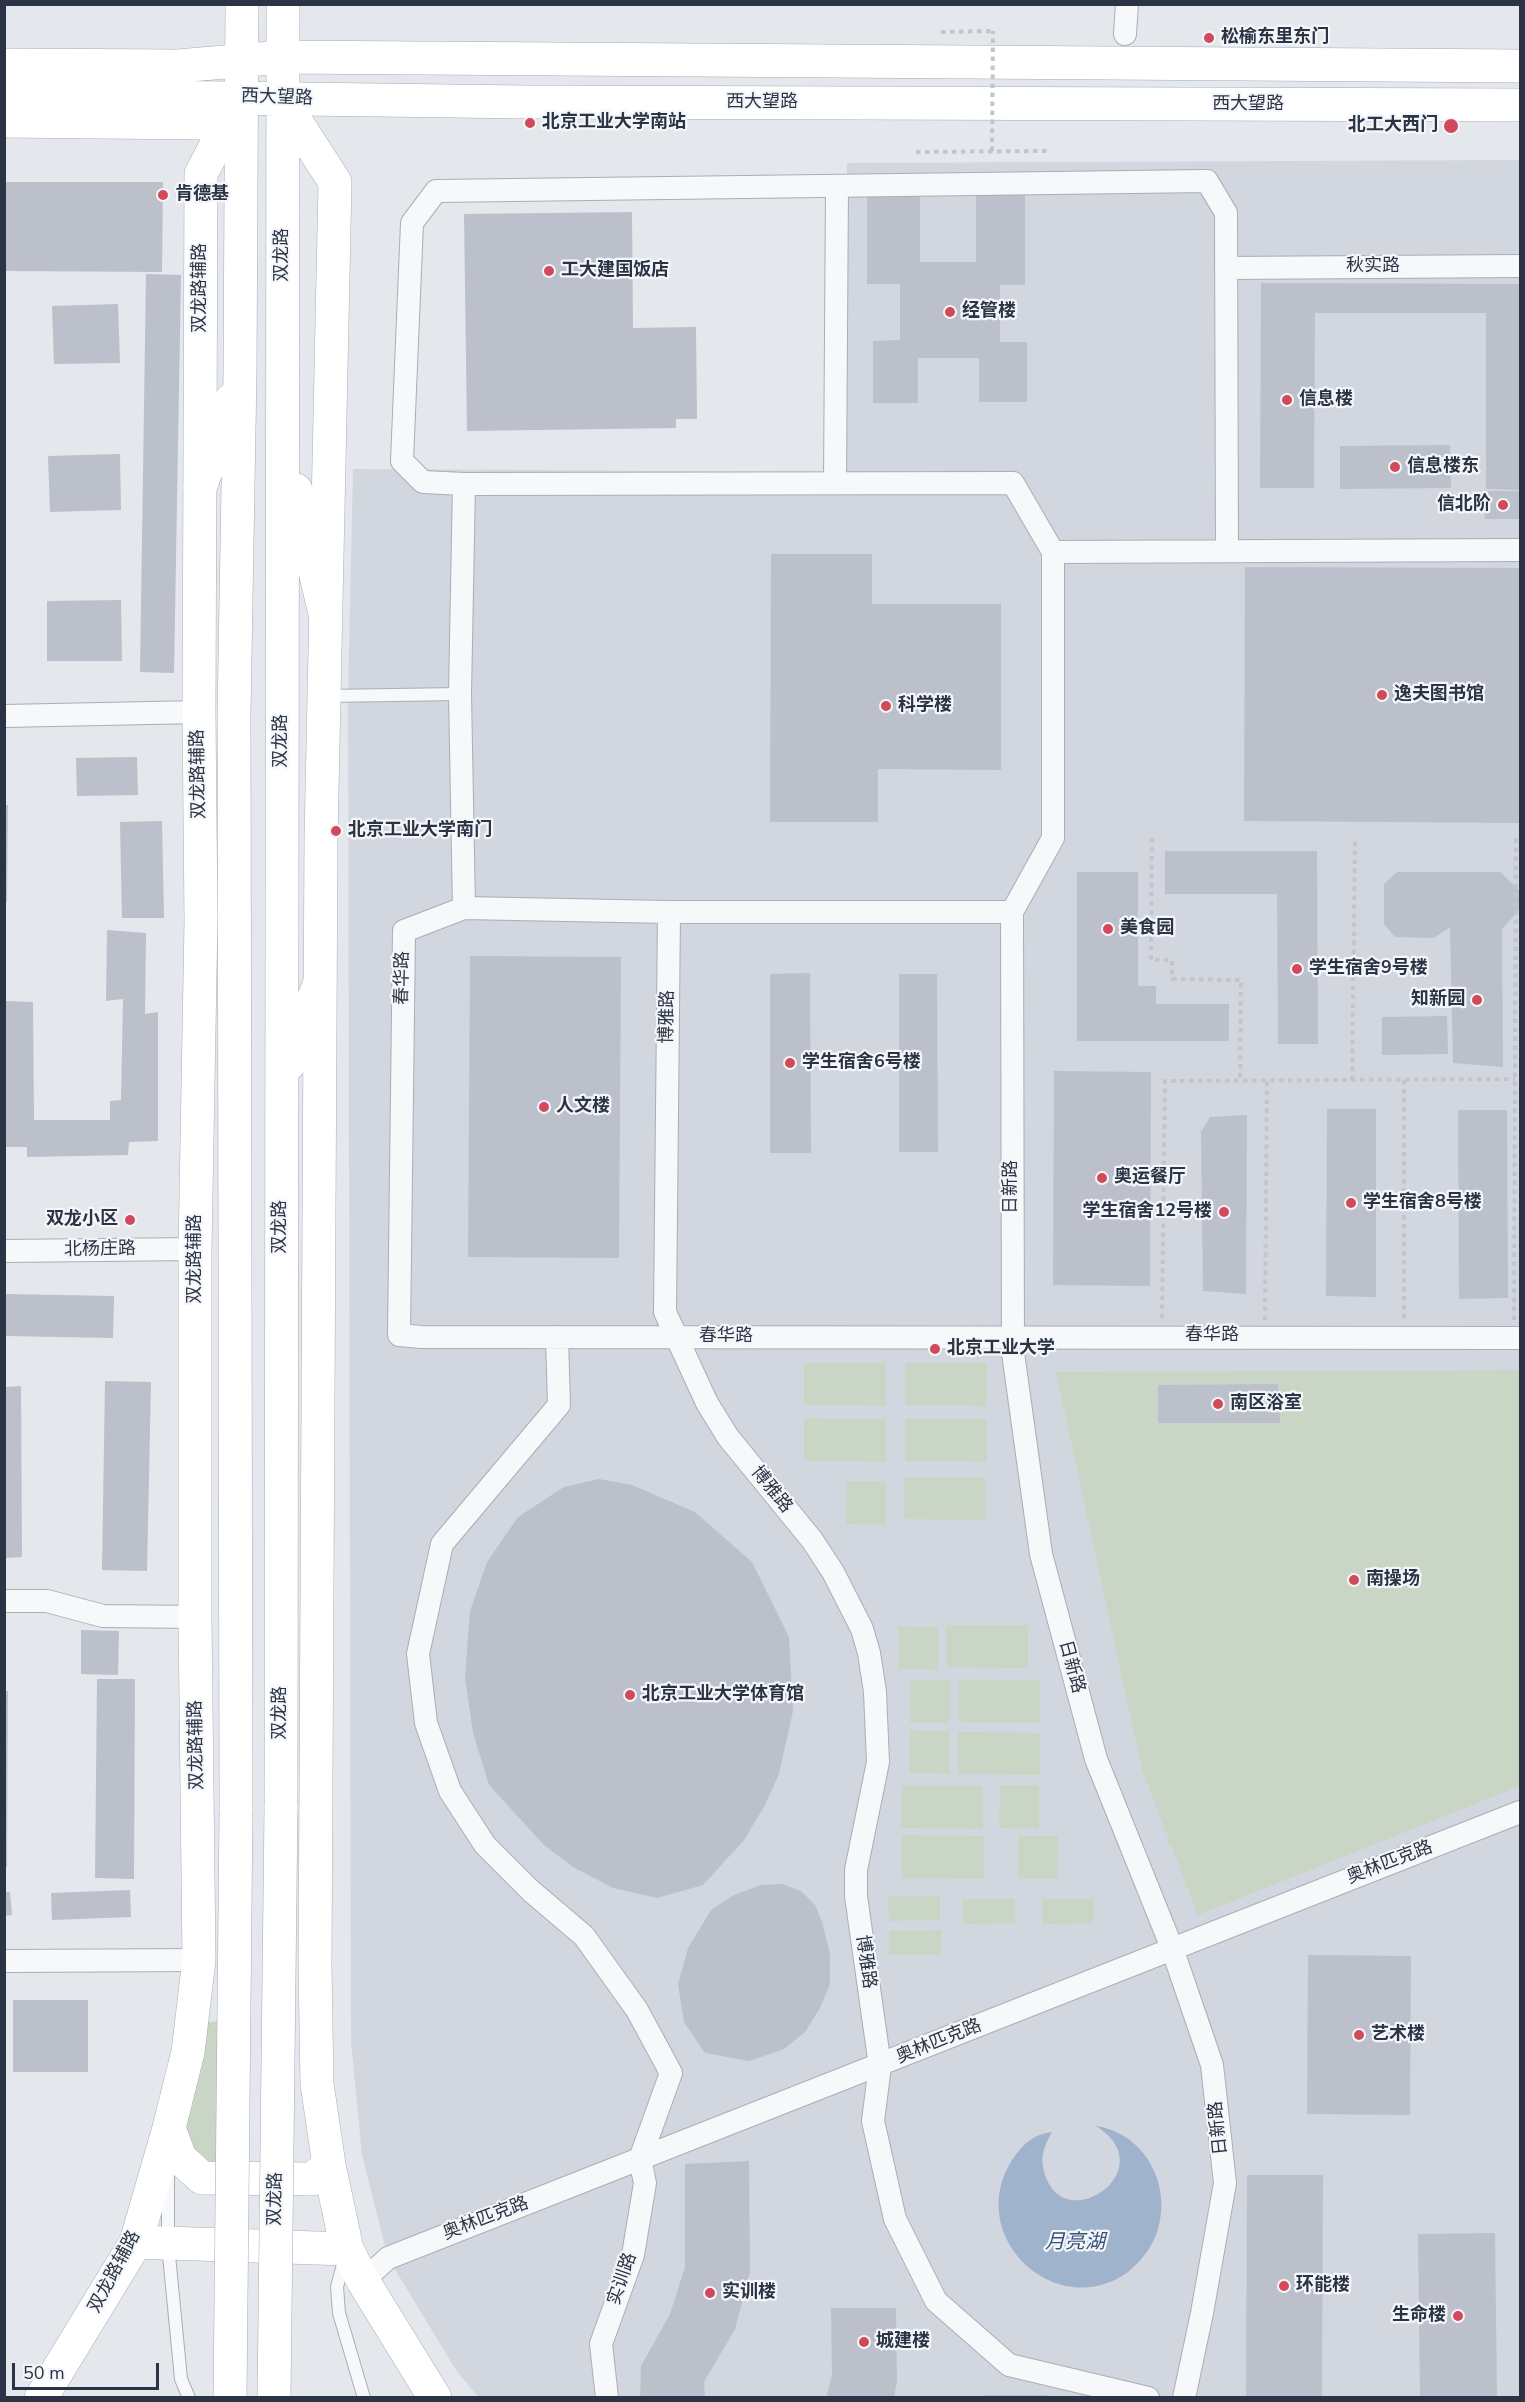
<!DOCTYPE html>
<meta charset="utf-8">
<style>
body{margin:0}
#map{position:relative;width:1525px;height:2402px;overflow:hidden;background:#e4e7ec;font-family:"Nunito Sans",sans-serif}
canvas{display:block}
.frame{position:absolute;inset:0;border:6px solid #2b3445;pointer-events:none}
.scale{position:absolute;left:12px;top:2363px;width:147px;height:27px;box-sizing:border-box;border:3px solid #2b3445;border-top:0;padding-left:8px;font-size:18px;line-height:21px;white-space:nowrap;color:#2b3445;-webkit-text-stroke:4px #f4f6f9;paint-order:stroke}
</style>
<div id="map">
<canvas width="1525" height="2402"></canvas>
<div class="frame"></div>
<div class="scale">50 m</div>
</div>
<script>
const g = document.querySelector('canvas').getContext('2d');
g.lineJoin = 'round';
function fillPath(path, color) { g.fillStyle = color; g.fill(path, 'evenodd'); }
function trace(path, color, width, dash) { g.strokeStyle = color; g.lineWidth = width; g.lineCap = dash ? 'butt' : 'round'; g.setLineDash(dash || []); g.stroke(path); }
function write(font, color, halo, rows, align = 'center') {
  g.font = font + ' "Nunito Sans","Noto Sans SC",sans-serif'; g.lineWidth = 4.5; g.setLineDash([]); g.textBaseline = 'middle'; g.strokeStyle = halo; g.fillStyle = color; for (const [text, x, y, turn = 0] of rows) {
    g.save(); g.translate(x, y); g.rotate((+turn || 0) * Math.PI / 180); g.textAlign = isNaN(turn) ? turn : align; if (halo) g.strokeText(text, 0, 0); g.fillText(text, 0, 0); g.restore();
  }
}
fillPath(new Path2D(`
 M 1520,160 L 1520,2397 L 479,2398 L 456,2370 L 388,2258 L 362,2155 L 351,2042 L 348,696 L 353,469 L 847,472 L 847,163 Z`), '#d2d6de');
fillPath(new Path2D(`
 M 804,1363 L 886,1363 L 886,1406 L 804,1405 Z
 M 905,1363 L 987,1363 L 986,1406 L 905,1405 Z
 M 1520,1370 L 1520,1786 L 1198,1915 L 1171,1845 L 1168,1845 L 1168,1837 L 1142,1770 L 1056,1372 Z
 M 804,1418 L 886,1419 L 886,1462 L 804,1461 Z
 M 905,1419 L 987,1419 L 987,1462 L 905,1461 Z
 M 904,1477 L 985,1477 L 985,1520 L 904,1519 Z
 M 847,1481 L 886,1481 L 886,1525 L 846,1524 Z
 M 946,1625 L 1028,1625 L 1028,1668 L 946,1667 Z
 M 899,1626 L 938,1627 L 938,1670 L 898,1669 Z
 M 911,1680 L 951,1680 L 950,1723 L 910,1723 Z
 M 959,1680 L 1040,1680 L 1040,1723 L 958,1722 Z
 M 910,1730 L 950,1731 L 949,1774 L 909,1773 Z
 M 958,1732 L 1040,1733 L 1040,1775 L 958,1774 Z
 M 1000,1785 L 1039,1785 L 1039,1829 L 999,1828 Z
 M 902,1786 L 983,1786 L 983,1829 L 901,1828 Z
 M 902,1835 L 984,1836 L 984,1879 L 902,1878 Z
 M 1018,1836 L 1058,1836 L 1057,1879 L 1018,1879 Z
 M 888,1896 L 940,1896 L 940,1920 L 889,1921 Z
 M 963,1899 L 1015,1899 L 1015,1923 L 963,1924 Z
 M 1042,1899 L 1094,1899 L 1094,1923 L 1042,1924 Z
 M 941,1930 L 941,1955 L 889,1955 L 889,1931 Z
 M 220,2021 L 222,2173 L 208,2174 L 185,2134 L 207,2022 Z`), '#c9d6c5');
fillPath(new Path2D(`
 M 1096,2126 C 1145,2133 1173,2186 1157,2232 C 1151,2249 1141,2261 1128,2272 C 1059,2322 969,2242 1008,2167 C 1019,2148 1030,2135 1052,2132 C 1042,2150 1039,2161 1047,2180 C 1070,2234 1163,2168 1096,2126 Z`), '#9fb4cc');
fillPath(new Path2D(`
 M 4,182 L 163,182 L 162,272 L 4,271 Z
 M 867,191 L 920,191 L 920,262 L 976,262 L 976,192 L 1025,192 L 1025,285 L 1000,285 L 1000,342 L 1027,342 L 1027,402 L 979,402 L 979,358 L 918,358 L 918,403 L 873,403 L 873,341 L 900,340 L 900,284 L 867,284 Z
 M 632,212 L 633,328 L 696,327 L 697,419 L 676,419 L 676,428 L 467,431 L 464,214 Z
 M 146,274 L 181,275 L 174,673 L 140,672 Z
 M 1261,283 L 1520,284 L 1520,490 L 1486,489 L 1486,313 L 1315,313 L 1314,488 L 1260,488 Z
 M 118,304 L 120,363 L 54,364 L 52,306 Z
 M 1450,445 L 1451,488 L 1340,489 L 1340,446 Z
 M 120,454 L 121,510 L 50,512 L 48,456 Z
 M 1485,491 L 1520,491 L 1520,519 L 1485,519 Z
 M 771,554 L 872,554 L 872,604 L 1001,604 L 1001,770 L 878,769 L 878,822 L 770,822 Z
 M 1245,567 L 1520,568 L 1520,823 L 1244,821 Z
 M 121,600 L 122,661 L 47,661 L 47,601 Z
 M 137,757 L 138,795 L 77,796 L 76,758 Z
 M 4,805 L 8,805 L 7,902 L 4,902 Z
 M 162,821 L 164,918 L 122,918 L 120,822 Z
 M 1165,851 L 1317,851 L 1318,1044 L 1278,1044 L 1277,894 L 1165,894 Z
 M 1077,872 L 1138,872 L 1138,986 L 1156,986 L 1156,1004 L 1229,1004 L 1229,1041 L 1077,1041 Z
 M 1397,872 L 1500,872 L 1520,891 L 1520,909 L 1502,929 L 1503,1067 L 1453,1063 L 1450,927 L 1434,938 L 1395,937 L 1384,924 L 1384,884 Z
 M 107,930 L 146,933 L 145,1014 L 158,1012 L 158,1141 L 129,1142 L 128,1155 L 27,1157 L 27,1147 L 4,1147 L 4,1001 L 33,1002 L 34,1120 L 110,1120 L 110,1101 L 121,1100 L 123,999 L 106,1001 Z
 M 470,956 L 621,957 L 619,1258 L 468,1257 Z
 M 810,973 L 811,1153 L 770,1153 L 770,974 Z
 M 899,974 L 937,974 L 938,1152 L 899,1152 Z
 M 1447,1016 L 1448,1054 L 1382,1055 L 1382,1017 Z
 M 1054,1071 L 1151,1072 L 1150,1286 L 1053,1285 Z
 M 1327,1109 L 1376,1109 L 1376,1297 L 1326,1296 Z
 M 1458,1110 L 1507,1110 L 1508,1298 L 1459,1299 Z
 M 1247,1115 L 1246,1294 L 1203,1291 L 1201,1132 L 1210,1117 Z
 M 6,1294 L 114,1296 L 113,1338 L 6,1336 Z
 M 105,1381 L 151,1382 L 147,1571 L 102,1570 Z
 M 1278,1384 L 1280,1423 L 1158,1423 L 1158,1385 Z
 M 21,1386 L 22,1557 L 5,1558 L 5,1387 Z
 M 599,1479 L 632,1485 L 695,1512 L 752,1562 L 789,1637 L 793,1711 L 779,1774 L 764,1807 L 744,1840 L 703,1885 L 657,1898 L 613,1888 L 573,1867 L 544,1845 L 489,1785 L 473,1733 L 465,1678 L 470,1611 L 487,1562 L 518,1517 L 564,1487 Z
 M 81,1630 L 119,1631 L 118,1675 L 81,1674 Z
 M 97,1679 L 135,1679 L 134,1879 L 95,1878 Z
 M 4,1691 L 8,1691 L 7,1867 L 4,1867 Z
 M 782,1884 L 801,1891 L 815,1905 L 822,1922 L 830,1954 L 830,1984 L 820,2008 L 805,2032 L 784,2049 L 749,2061 L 705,2053 L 684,2022 L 678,1984 L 688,1948 L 711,1910 L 734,1895 L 761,1885 Z
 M 130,1890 L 131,1917 L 52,1920 L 51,1893 Z
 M 4,1892 L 10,1892 L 12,1915 L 4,1916 Z
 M 1308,1955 L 1411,1956 L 1410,2115 L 1307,2114 Z
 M 13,2000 L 88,2000 L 88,2072 L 13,2072 Z
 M 749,2161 L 750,2272 L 735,2329 L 704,2382 L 705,2398 L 640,2398 L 641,2366 L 670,2314 L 685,2267 L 685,2164 Z
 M 1247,2175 L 1323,2175 L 1322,2398 L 1246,2398 Z
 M 1495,2233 L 1497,2398 L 1420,2398 L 1418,2234 Z
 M 831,2308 L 896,2308 L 897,2381 L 894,2398 L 826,2398 L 832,2375 Z
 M 983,2395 L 1047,2395 L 1047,2398 L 983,2398 Z`), '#bbc0ca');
const service = new Path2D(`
 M 326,696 L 460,694
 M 168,2174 L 168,2245 L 181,2379 L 189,2398
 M 345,2257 L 337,2287 L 339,2313 L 364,2398`);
const minor = new Path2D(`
 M 1125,34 L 1127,4
 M 1226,268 L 1520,266
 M 835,483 L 837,186
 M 1013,483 L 1053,552 L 1053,838 L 1012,912 L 669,912 L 464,908 L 460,694 L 464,484 Z
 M 464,484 L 423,482 L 402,461 L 412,223 L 436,191 L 1207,181 L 1226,213 L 1227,551
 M 1053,552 L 1520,550
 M 4,716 L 199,712
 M 464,908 L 404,931 L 399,1335 L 421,1337 L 1520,1338
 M 669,912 L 665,1312 L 707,1403 L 728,1437 L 812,1540 L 833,1572 L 862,1629 L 869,1653 L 875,1692 L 878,1762 L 856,1870 L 856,1896 L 880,2066 L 873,2121 L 895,2219 L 936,2301 L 1009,2365 L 1148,2398
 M 1012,912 L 1013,1353 L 1041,1554 L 1096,1759 L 1172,1948 L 1212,2065 L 1225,2183 L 1202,2313 L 1184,2398
 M 4,1251 L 195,1249
 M 557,1337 L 559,1405 L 442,1544 L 418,1654 L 426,1723 L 450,1791 L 485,1845 L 531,1891 L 584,1936 L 637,2010 L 671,2073 L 640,2159 L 645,2183 L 633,2255 L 601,2344 L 607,2398
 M 4,1601 L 47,1601 L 103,1616 L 195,1617
 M 4,1961 L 199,1960
 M 363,2281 L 388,2258 L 1520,1812`);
const secondary = new Path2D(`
 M 282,100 L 335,182 L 321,837 L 315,1966 L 317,2084 L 329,2165 L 347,2249 L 363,2281 L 435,2398
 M 4,121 L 200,123 L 240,126
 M 169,2128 L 180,2158 L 202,2178 L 312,2179 L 329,2165
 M 136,2242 L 347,2249
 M 41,2398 L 136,2242 L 169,2128 L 188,2052 L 199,1960 L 195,1617 L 195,1249 L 201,921 L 199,712 L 201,174 L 241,97`);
const primary = new Path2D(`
 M 4,65 L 178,66 L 283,57 L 1520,66
 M 4,95 L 526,102 L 1520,105
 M 200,488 L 231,400
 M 296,490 L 325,614
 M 289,1064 L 320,982
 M 281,1809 L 283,4
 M 236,1811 L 234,714 L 240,373 L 242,4`);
trace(service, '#a9aeb7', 14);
trace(minor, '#a9aeb7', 24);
trace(secondary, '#a9aeb7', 34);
trace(primary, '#a3abb8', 34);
trace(new Path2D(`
 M 941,32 L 993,31
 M 916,152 L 1047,151
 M 1152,838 L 1151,960 L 1172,960 L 1172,979 L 1241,980 L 1240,1080
 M 1352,1080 L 1355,838
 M 1404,1080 L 1404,1319
 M 1162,1318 L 1165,1081 L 1515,1079
 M 1265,1320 L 1267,1080
 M 1514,1320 L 1516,837`), '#c2c5cb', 4, [4.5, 4.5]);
trace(service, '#f7f8fa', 12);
trace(minor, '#f7f8fa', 22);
trace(secondary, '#fff', 33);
trace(primary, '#fff', 33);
const primaryBridge = new Path2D(`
 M 230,2398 L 236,1811
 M 274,2398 L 281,1809`);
trace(primaryBridge, '#a3abb8', 34, []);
trace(new Path2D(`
 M 992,151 L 993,31`), '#c2c5cb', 4, [4.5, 4.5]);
trace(primaryBridge, '#fff', 33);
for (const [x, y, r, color] of [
 [1209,38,6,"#d1495b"],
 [530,123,6,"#d1495b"],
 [1451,126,8,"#d1495b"],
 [163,195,6,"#d1495b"],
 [549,271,6,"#d1495b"],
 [950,312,6,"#d1495b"],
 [1287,400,6,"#d1495b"],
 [1395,467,6,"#d1495b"],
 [1503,505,6,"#d1495b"],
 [1382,695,6,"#d1495b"],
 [886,706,6,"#d1495b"],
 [336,831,6,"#d1495b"],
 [1108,929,6,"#d1495b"],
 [1297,969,6,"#d1495b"],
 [1477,1000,6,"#d1495b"],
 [790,1063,6,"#d1495b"],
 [544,1107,6,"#d1495b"],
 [1102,1178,6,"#d1495b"],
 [1351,1203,6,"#d1495b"],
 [1224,1212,6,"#d1495b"],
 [130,1220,6,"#d1495b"],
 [935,1349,6,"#d1495b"],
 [1218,1404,6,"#d1495b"],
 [1354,1580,6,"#d1495b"],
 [630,1695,6,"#d1495b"],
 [1359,2035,6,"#d1495b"],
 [1284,2286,6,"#d1495b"],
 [710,2293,6,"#d1495b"],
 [1458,2316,6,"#d1495b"],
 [864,2342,6,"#d1495b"]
]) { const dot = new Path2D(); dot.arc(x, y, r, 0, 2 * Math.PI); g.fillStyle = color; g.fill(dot); trace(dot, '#f4f6f9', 2); }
write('bold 18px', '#2b3445', '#f4f6f9', [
 ["松榆东里东门",1221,38],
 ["北京工业大学南站",542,123],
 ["北工大西门",1438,126,"right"],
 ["肯德基",175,195],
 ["工大建国饭店",561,271],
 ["经管楼",962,312],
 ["信息楼",1299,400],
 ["信息楼东",1407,467],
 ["信北阶",1491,505,"right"],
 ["逸夫图书馆",1394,695],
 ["科学楼",898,706],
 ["北京工业大学南门",348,831],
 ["美食园",1120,929],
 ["学生宿舍9号楼",1309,969],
 ["知新园",1465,1000,"right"],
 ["学生宿舍6号楼",802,1063],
 ["人文楼",556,1107],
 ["奥运餐厅",1114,1178],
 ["学生宿舍8号楼",1363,1203],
 ["学生宿舍12号楼",1212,1212,"right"],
 ["双龙小区",118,1220,"right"],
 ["北京工业大学",947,1349],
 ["南区浴室",1230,1404],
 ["南操场",1366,1580],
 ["北京工业大学体育馆",642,1695],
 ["艺术楼",1371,2035],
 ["环能楼",1296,2286],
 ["实训楼",722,2293],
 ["生命楼",1446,2316,"right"],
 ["城建楼",876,2342]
], 'left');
write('18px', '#2b3445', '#f4f6f9', [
 ["西大望路",277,98,2],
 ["西大望路",762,103],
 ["西大望路",1248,105],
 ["双龙路",283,255,-90],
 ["秋实路",1373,267],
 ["双龙路辅路",201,288,-90],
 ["双龙路",282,741,-90],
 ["双龙路辅路",199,774,-91],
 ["春华路",403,978,-89],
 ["博雅路",668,1017,-89],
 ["日新路",1012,1187,-90],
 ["双龙路",281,1227,-90],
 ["北杨庄路",100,1250,-1],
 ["双龙路辅路",196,1259,-90],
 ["春华路",1212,1336],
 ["春华路",726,1337],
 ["博雅路",771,1490,51],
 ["日新路",1071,1667,75],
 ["双龙路",281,1713,-90],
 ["双龙路辅路",197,1745,-91],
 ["奥林匹克路",1390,1863,-21],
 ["博雅路",865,1962,82],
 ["奥林匹克路",939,2042,-22],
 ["日新路",1219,2128,-96],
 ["双龙路",276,2199,-89],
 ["奥林匹克路",486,2219,-21],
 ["双龙路辅路",115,2272,-62],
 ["实训路",623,2279,-71]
]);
write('italic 20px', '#34527a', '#f4f6f9', [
 ["月亮湖",1075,2243]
]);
</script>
